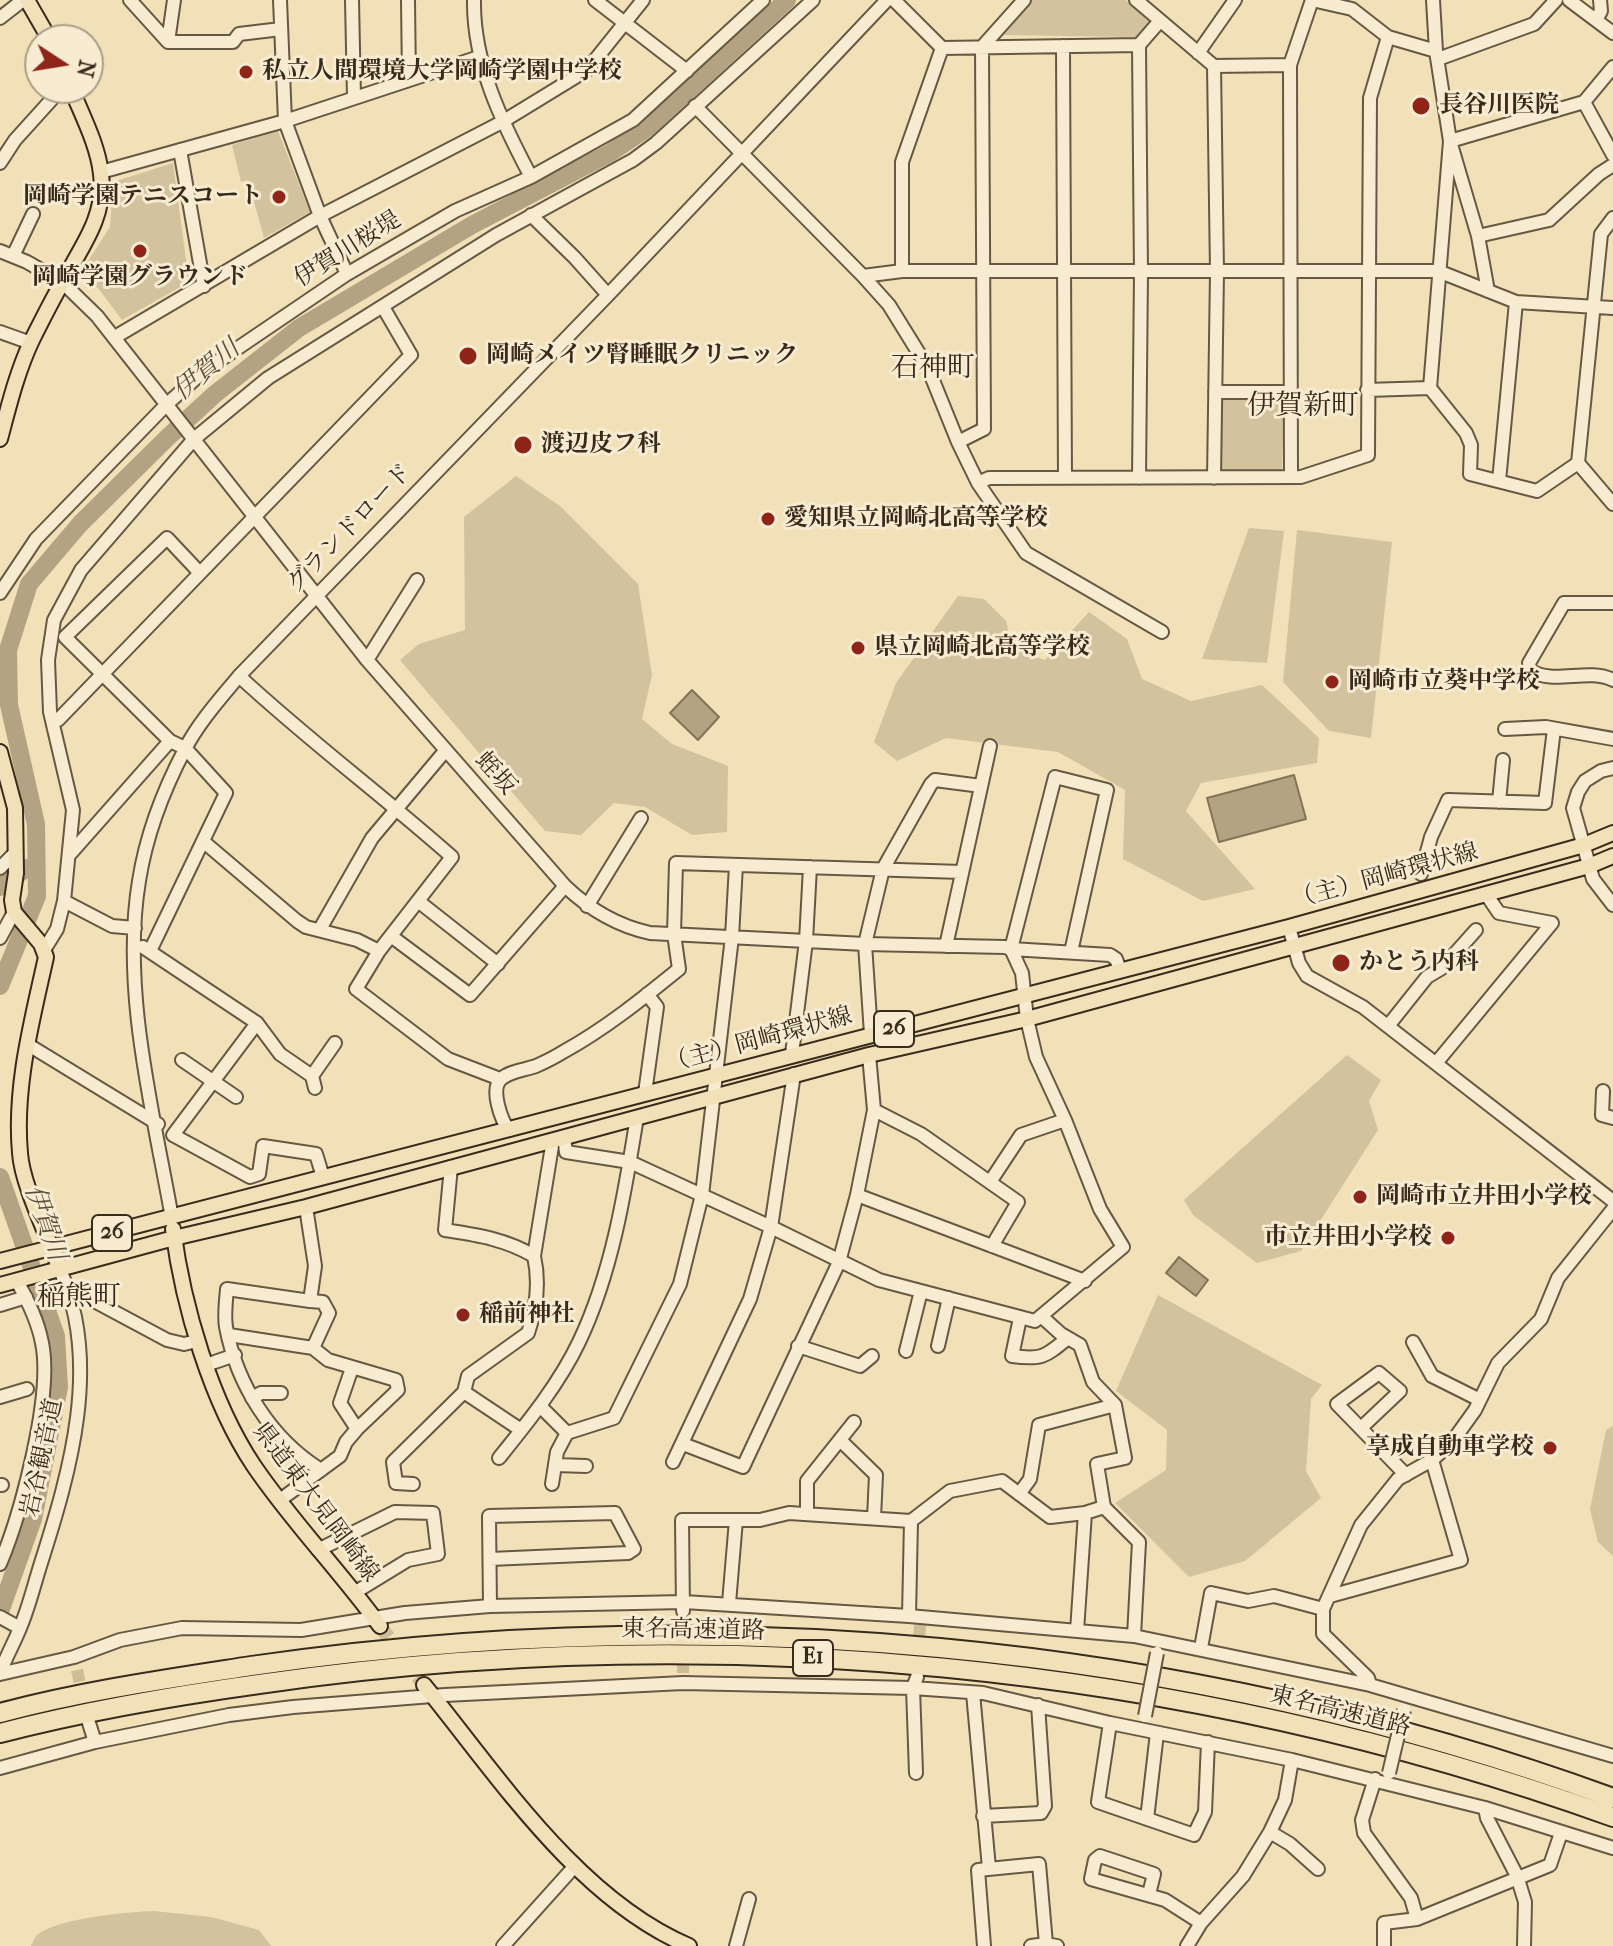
<!DOCTYPE html>
<meta charset="utf-8">
<style>
body{margin:0}
#map{position:relative;width:1613px;height:1946px;overflow:hidden;background:#f2e1b8;font-family:"IM FELL French Canon",serif}
canvas{display:block}
.north{position:absolute;left:24px;top:24px;width:80px;height:80px;box-sizing:border-box;background:#f7ecd1;border:2px solid #ab9f88;border-radius:50%;rotate:102deg;font-size:22px;font-weight:700;line-height:32px;text-align:center;color:#382b1b}
.north::after{content:'';display:block;margin:auto;width:28px;height:36px;background:#8f2418;clip-path:polygon(50% 0,100% 100%,50% 72%,0 100%)}
</style>
<div id="map">
<canvas width="1613" height="1946"></canvas>
<div class="north">N</div>
</div>
<script>
const g = document.querySelector('canvas').getContext('2d');
g.lineJoin = 'round';
function fillPath(path, color) { g.fillStyle = color; g.fill(path, 'evenodd'); }
function trace(path, color, width, dash) { g.strokeStyle = color; g.lineWidth = width; g.lineCap = dash ? 'butt' : 'round'; g.setLineDash(dash || []); g.stroke(path); }
function write(font, color, halo, rows, align = 'center') {
  g.font = font + ' "IM FELL French Canon","Noto Serif JP",serif'; g.lineWidth = 6; g.setLineDash([]); g.textBaseline = 'middle'; g.strokeStyle = halo; g.fillStyle = color; for (const [text, x, y, turn = 0] of rows) {
    g.save(); g.translate(x, y); g.rotate((+turn || 0) * Math.PI / 180); g.textAlign = isNaN(turn) ? turn : align; if (halo) g.strokeText(text, 0, 0); g.fillText(text, 0, 0); g.restore();
  }
}
fillPath(new Path2D(`
 M 1032,0 L 1126,0 L 1153,24 L 1137,37 L 1000,35 Z
 M 278,131 L 310,212 L 264,238 L 248,180 L 241,182 L 232,145 Z
 M 173,163 L 189,282 L 122,320 L 98,288 L 79,275 L 110,227 L 113,182 Z
 M 1222,398 L 1284,399 L 1282,470 L 1222,471 Z
 M 516,476 L 560,506 L 638,584 L 652,675 L 642,719 L 672,744 L 728,766 L 727,832 L 692,835 L 645,807 L 614,803 L 581,835 L 545,831 L 400,660 L 419,644 L 465,630 L 464,517 Z
 M 1249,528 L 1284,531 L 1267,663 L 1202,659 Z
 M 1297,530 L 1392,542 L 1371,738 L 1329,731 L 1283,682 Z
 M 958,596 L 984,599 L 1006,621 L 1013,649 L 1045,660 L 1089,612 L 1127,639 L 1142,679 L 1191,701 L 1262,685 L 1319,738 L 1317,763 L 1201,783 L 1186,811 L 1255,889 L 1203,901 L 1123,859 L 1125,790 L 1058,752 L 946,738 L 897,761 L 874,742 L 896,683 Z
 M 1347,1055 L 1381,1080 L 1369,1101 L 1378,1130 L 1301,1251 L 1257,1263 L 1193,1215 L 1184,1200 Z
 M 1158,1295 L 1322,1385 L 1311,1399 L 1306,1471 L 1321,1498 L 1245,1561 L 1189,1577 L 1115,1503 L 1166,1470 L 1167,1430 L 1116,1391 Z
 M 1613,1426 L 1613,1556 L 1598,1542 L 1590,1509 L 1606,1430 Z
 M 154,1911 L 211,1917 L 259,1930 L 271,1946 L 31,1946 C 32,1944 35,1937 37,1935 C 58,1918 127,1912 154,1911 Z`), '#d2c29d');
const water = new Path2D(`
 M 692,690 L 719,717 L 698,740 L 670,713 Z
 M 1294,775 L 1306,819 L 1219,842 L 1207,798 Z
 M 1179,1257 L 1208,1280 L 1196,1296 L 1166,1273 Z`);
fillPath(water, '#b3a383');
trace(water, '#827359', 2);
trace(new Path2D(`
 M 0,887 L 27,868
 M 0,986 L 37,896 L 36,824 L 9,705 L 8,650 L 29,584 L 80,524 L 167,438 L 215,394 L 299,328 L 472,225 L 610,153 L 647,128 L 787,0
 M 0,1177 L 56,1336 L 59,1387 L 33,1519 L 0,1612`), '#b3a383', 18);
trace(new Path2D(`
 M 918,1654 L 920,1625
 M 77,1670 L 83,1698
 M 683,1673 L 683,1611`), '#cdbd99', 12, [12, 6]);
trace(new Path2D(`
 M 380,1626 L 424,1685`), '#cdbd99', 14, [14, 7]);
const minor = new Path2D(`
 M 130,0 L 168,42 L 233,42 L 239,34 L 281,29
 M 280,0 L 285,121 L 320,216 L 347,274
 M 352,0 L 354,97
 M 408,0 L 409,80
 M 474,0 C 473,64 502,122 531,177
 M 595,0 L 687,71
 M 894,0 L 942,48 L 1139,45
 M 1136,0 L 1214,66 L 1290,65
 M 1312,0 L 1352,9 L 1388,37 L 1436,51
 M 1433,0 L 1436,51 L 1450,141 L 1478,236 L 1488,291
 M 1569,0 L 1613,33
 M 0,18 L 23,0
 M 1596,20 L 1601,11 L 1600,0
 M 168,42 L 174,0
 M 1063,46 L 1065,478
 M 1198,53 L 1235,0
 M 1438,59 L 1534,24 L 1556,0
 M 1214,66 L 1217,272 L 1214,478
 M 1584,102 L 1613,155
 M 695,106 L 863,276 L 889,305 L 928,368 L 958,442 L 978,483 L 1026,553 L 1162,632
 M 1450,141 L 1430,388 L 1466,433 L 1471,445 L 1470,474 L 1537,491 L 1578,463
 M 1450,141 L 1584,102 L 1613,67
 M 180,150 L 204,286
 M 0,163 L 15,140 L 62,88
 M 101,172 L 285,121 L 479,57
 M 531,215 L 575,258 L 608,295
 M 1613,218 L 1601,234 L 1578,463 L 1613,504
 M 1478,236 L 1549,220 L 1599,174 L 1613,165
 M 0,251 L 27,262 L 62,282 L 97,316 L 367,660 L 565,886 C 589,909 618,926 650,933 L 865,944 L 1005,947 L 1011,949 L 1110,955 L 1116,959 L 1120,970
 M 13,256 L 33,214
 M 902,271 L 902,162 L 942,48
 M 863,276 L 902,271 L 1438,271 L 1516,302 L 1613,308
 M 0,332 L 31,343
 M 115,337 L 320,216 L 502,122 L 587,70 L 643,0
 M 1367,390 L 1430,388
 M 1215,392 L 1291,392
 M 958,442 L 984,429 L 982,47 L 1024,0
 M 1291,477 L 1290,65 L 1312,0
 M 1139,478 L 1141,273 L 1139,45 L 1159,22
 M 1499,481 L 1516,302
 M 978,483 L 989,478 L 1301,477 L 1368,455 L 1370,98 L 1388,37
 M 0,593 L 36,539 L 167,404 L 204,371 L 347,274 L 455,211 L 531,177 L 633,120 L 763,0
 M 1613,603 L 1564,603 L 1529,663 L 1530,670 C 1553,686 1588,667 1613,680
 M 367,660 L 417,580
 M 239,676 C 308,740 382,795 452,857 L 379,951 L 356,989 L 448,1059 L 500,1079
 M 58,720 L 411,355 L 383,307
 M 1505,729 L 1546,727 L 1613,739
 M 170,741 L 65,637 L 167,538 L 199,572
 M 1613,768 L 1601,771 L 1585,781 L 1578,792 L 1573,808 L 1593,879 L 1613,905
 M 1499,802 L 1503,760
 M 204,842 L 297,921 L 306,927 L 357,940 L 379,951
 M 71,853 L 170,741 L 185,748 L 226,793 L 150,951
 M 0,868 L 16,852
 M 1421,874 L 1431,837 L 1448,800 L 1545,803 L 1554,729
 M 64,901 L 112,926 L 135,928
 M 418,901 L 498,964
 M 587,906 L 641,818
 M 1289,927 L 1299,963 L 1307,976 L 1363,1007 L 1613,1201
 M 320,929 L 372,838 L 445,751
 M 391,936 L 470,995 L 565,886
 M 0,938 L 14,912
 M 946,946 L 990,746
 M 143,947 L 257,1023 L 280,1054 L 312,1076 L 315,1088
 M 44,950 L 57,929 L 64,901 L 73,810 L 50,712 L 48,660 L 54,620 L 81,570 L 194,439 L 268,378 L 496,235 L 633,160 L 656,143 L 813,0
 M 257,1023 L 173,1135 L 250,1177 L 259,1174 L 263,1146 L 316,1154 L 323,1177
 M 1388,1026 L 1427,977 L 1442,968 L 1476,930
 M 871,1034 L 865,944 L 883,869 L 931,784 L 935,780 L 981,786
 M 27,1044 L 158,1124
 M 792,1054 L 806,941 L 810,867
 M 182,1060 L 236,1097
 M 1437,1062 L 1552,923 L 1499,913 L 1486,894
 M 312,1076 L 335,1043
 M 1603,1091 L 1602,1115 L 1613,1118
 M 645,1093 L 657,1007 L 647,994
 M 874,1110 L 921,1134 L 1018,1202 L 992,1246
 M 509,1130 C 501,1120 490,1089 501,1079 C 510,1071 525,1070 536,1066 C 545,1062 555,1057 563,1052 C 605,1029 642,999 679,969 L 674,934 L 676,863 L 962,872
 M 564,1137 L 566,1152 L 630,1162 L 771,1227 L 879,1280 L 1035,1321 L 1123,1247 L 1100,1209 L 1065,1120 L 1036,1057 L 1027,1019 L 1022,973 L 1011,949 L 1055,777 L 1107,790 L 1071,952
 M 451,1167 L 445,1230 C 477,1235 505,1239 534,1256
 M 990,1182 L 1021,1135 L 1065,1120
 M 857,1195 L 1085,1281
 M 1613,1209 L 1558,1278 L 1541,1319 L 1498,1363 L 1475,1410 L 1452,1442 L 1432,1460 L 1398,1479 L 1361,1525 L 1323,1609 L 1323,1634 L 1368,1678 L 1370,1685 L 1613,1756
 M 172,1218 C 153,1111 121,989 139,881 C 146,836 164,789 185,749 C 199,722 220,699 239,676 L 608,295 L 887,0
 M 68,1287 L 167,1340 L 184,1344 L 197,1341
 M 310,1301 L 227,1289 C 226,1301 224,1315 226,1327 C 237,1385 271,1439 321,1470
 M 0,1305 L 26,1297
 M 1041,1316 L 1061,1334 L 1080,1345 L 1093,1382 L 1115,1405
 M 1020,1318 L 1012,1356 C 1042,1360 1045,1357 1068,1338
 M 229,1335 L 313,1348
 M 1413,1342 L 1432,1376 L 1480,1400
 M 798,1346 L 860,1366 L 872,1356
 M 938,1346 L 949,1298
 M 906,1351 L 921,1291
 M 206,1365 L 235,1355
 M 352,1368 L 340,1403 L 357,1429
 M 0,1397 L 27,1389
 M 252,1398 L 261,1393 L 281,1393
 M 540,1406 L 567,1433 L 614,1418 L 680,1284 L 702,1195 L 732,937 L 736,865
 M 1361,1428 L 1400,1391 L 1379,1373 L 1337,1404 L 1406,1475
 M 521,1430 L 464,1392 L 468,1376 L 528,1333 C 537,1307 540,1283 534,1256 L 553,1140
 M 840,1440 L 876,1475 L 874,1518
 M 683,1444 L 743,1467 L 839,1262 L 857,1195 L 874,1110 L 869,1055
 M 499,1458 C 528,1422 559,1384 579,1342 C 612,1273 625,1192 637,1117
 M 673,1462 L 750,1299 L 771,1227 L 794,1074
 M 556,1465 L 586,1466
 M 413,1484 L 396,1483 L 393,1462 L 464,1392
 M 552,1484 L 557,1452 L 567,1433
 M 0,1485 L 2,1485
 M 1019,1494 L 1030,1479 L 1039,1425 L 1115,1405 L 1125,1458 L 1097,1464 L 1104,1507
 M 280,1500 L 340,1456 L 346,1442 L 357,1429 L 398,1390 L 396,1380 L 328,1360 L 313,1348 L 329,1313 L 323,1302 L 310,1301 L 315,1266 L 306,1207
 M 807,1514 L 807,1481 L 854,1422
 M 318,1550 L 395,1512 L 433,1513 L 438,1554 L 408,1560 L 354,1593
 M 490,1559 L 628,1553 L 634,1549 L 615,1513 L 489,1516 L 490,1606
 M 0,1564 C 21,1514 53,1395 42,1343 C 38,1321 28,1301 17,1281
 M 1330,1596 L 1461,1560 L 1432,1460
 M 729,1603 L 736,1520
 M 683,1611 L 682,1520 L 760,1520 L 789,1513 L 911,1521 L 950,1491 L 1002,1481 L 1050,1517 L 1085,1513 L 1104,1507 L 1139,1542 L 1134,1636
 M 909,1616 L 911,1521
 M 0,1617 L 20,1628
 M 1077,1631 L 1085,1513
 M 1201,1648 L 1211,1593 L 1248,1601 L 1274,1596 L 1323,1609
 M 0,1673 C 6,1657 14,1643 20,1628 C 29,1607 34,1585 41,1563 C 70,1472 102,1362 60,1270
 M 0,1674 L 74,1657 L 120,1640 L 182,1628 L 301,1630 L 405,1613 L 490,1606 L 684,1602 L 909,1616 L 1134,1636 L 1370,1685
 M 973,1693 L 989,1868
 M 89,1723 L 95,1742
 M 1110,1723 L 1098,1802 L 1194,1835 L 1205,1812 L 1208,1742
 M 0,1768 L 95,1742 L 229,1715 L 293,1707 L 445,1695 L 683,1683 L 913,1688 L 983,1693 L 1110,1723 L 1292,1760 L 1485,1808 L 1613,1848
 M 916,1773 L 913,1688 L 917,1677
 M 1375,1779 L 1362,1820 L 1364,1833 L 1411,1898 L 1417,1919
 M 1485,1808 L 1487,1818 L 1517,1876 L 1525,1902 L 1524,1946
 M 983,1816 L 1041,1813 L 1045,1806 L 1038,1705
 M 1147,1819 L 1157,1733
 M 1270,1832 L 1290,1844 L 1318,1869
 M 1149,1894 L 1154,1874 L 1100,1856 L 1095,1860 L 1091,1879 L 1165,1900 L 1201,1923
 M 503,1946 L 574,1867
 M 736,1946 L 749,1899
 M 984,1946 L 978,1870 L 1039,1864 L 1046,1944
 M 1031,1946 L 1046,1944 L 1057,1946
 M 1187,1946 L 1201,1923 L 1243,1876 L 1270,1832 L 1285,1800 L 1292,1760
 M 1384,1946 L 1384,1923 L 1417,1919 L 1550,1865 L 1561,1833`);
const major = new Path2D(`
 M 27,0 L 50,40
 M 0,439 C 9,405 17,372 32,340 C 42,320 52,300 63,281 C 82,246 106,216 101,174 C 98,145 82,115 71,88
 M 0,752 L 15,808 L 16,873 L 12,900 L 14,912 L 41,944 L 46,957 C 32,1021 14,1087 20,1153 C 22,1185 49,1238 60,1270
 M 173,1229 C 183,1306 211,1402 254,1466 C 292,1522 340,1571 380,1626
 M 0,1261 L 1289,927 L 1584,845 L 1613,833
 M 0,1285 L 174,1238 L 306,1207 L 869,1055 L 1027,1019 L 1589,866 L 1613,856
 M 424,1685 C 498,1776 578,1899 689,1946`);
const highway = new Path2D(`
 M 0,1713 C 82,1691 167,1679 251,1666 C 705,1600 1180,1640 1613,1798
 M 0,1733 C 85,1711 172,1696 259,1684 C 712,1618 1181,1662 1613,1817`);
trace(minor, '#665842', 16);
trace(major, '#382b1b', 18);
trace(highway, '#382b1b', 22);
trace(minor, '#f7ecd1', 12);
trace(major, '#f2e1b8', 14);
trace(highway, '#f2e1b8', 18);
const minorBridge = new Path2D(`
 M 1145,1716 L 1157,1653
 M 1389,1773 L 1404,1710`);
trace(minorBridge, '#665842', 16, []);
trace(minorBridge, '#f7ecd1', 12);
for (const [x, y, r, color] of [
 [246,72,8,"#8f2418"],
 [1421,106,10,"#8f2418"],
 [279,197,8,"#8f2418"],
 [140,251,8,"#8f2418"],
 [468,356,10,"#8f2418"],
 [523,445,10,"#8f2418"],
 [768,519,8,"#8f2418"],
 [858,648,8,"#8f2418"],
 [1332,682,8,"#8f2418"],
 [1341,963,10,"#8f2418"],
 [1360,1197,8,"#8f2418"],
 [1448,1238,8,"#8f2418"],
 [463,1315,8,"#8f2418"],
 [1550,1448,8,"#8f2418"]
]) { const dot = new Path2D(); dot.arc(x, y, r, 0, 2 * Math.PI); g.fillStyle = color; g.fill(dot); trace(dot, '#f7ecd1', 3); }
for (const [x, y, w] of [
 [894,1029,40],
 [112,1233,40],
 [813,1658,40]
]) { const box = new Path2D(); box.roundRect(x - w / 2, y - 18, w, 36, 6); g.fillStyle = '#f7ecd1'; g.fill(box); trace(box, '#382b1b', 2); }
write('bold 22px', '#382b1b', null, [
 ["26",894,1029],
 ["26",112,1233],
 ["E1",813,1658]
]);
write('bold 24px', '#382b1b', '#f7ecd1', [
 ["私立人間環境大学岡崎学園中学校",262,72],
 ["長谷川医院",1439,106],
 ["岡崎学園テニスコート",263,197,"right"],
 ["岡崎学園グラウンド",140,278,"center"],
 ["岡崎メイツ腎睡眠クリニック",486,356],
 ["渡辺皮フ科",541,445],
 ["愛知県立岡崎北高等学校",784,519],
 ["県立岡崎北高等学校",874,648],
 ["岡崎市立葵中学校",1348,682],
 ["かとう内科",1359,963],
 ["岡崎市立井田小学校",1376,1197],
 ["市立井田小学校",1432,1238,"right"],
 ["稲前神社",479,1315],
 ["享成自動車学校",1534,1448,"right"]
], 'left');
write('24px', '#382b1b', '#f7ecd1', [
 ["伊賀川桜堤",348,250,-32],
 ["グランドロード",350,529,-46],
 ["蛭坂",495,774,48],
 ["（主）岡崎環状線",1385,877,-15],
 ["（主）岡崎環状線",759,1041,-15],
 ["岩谷観音道",43,1458,-78],
 ["県道東大見岡崎線",315,1503,53],
 ["東名高速道路",693,1631,1],
 ["東名高速道路",1340,1712,14]
]);
write('italic 26px', '#5d4f3a', '#f7ecd1', [
 ["伊賀川",207,371,-40],
 ["伊賀川",44,1223,71]
]);
write('28px', '#382b1b', '#f7ecd1', [
 ["石神町",933,369],
 ["伊賀新町",1303,407],
 ["稲熊町",79,1298]
]);
</script>
